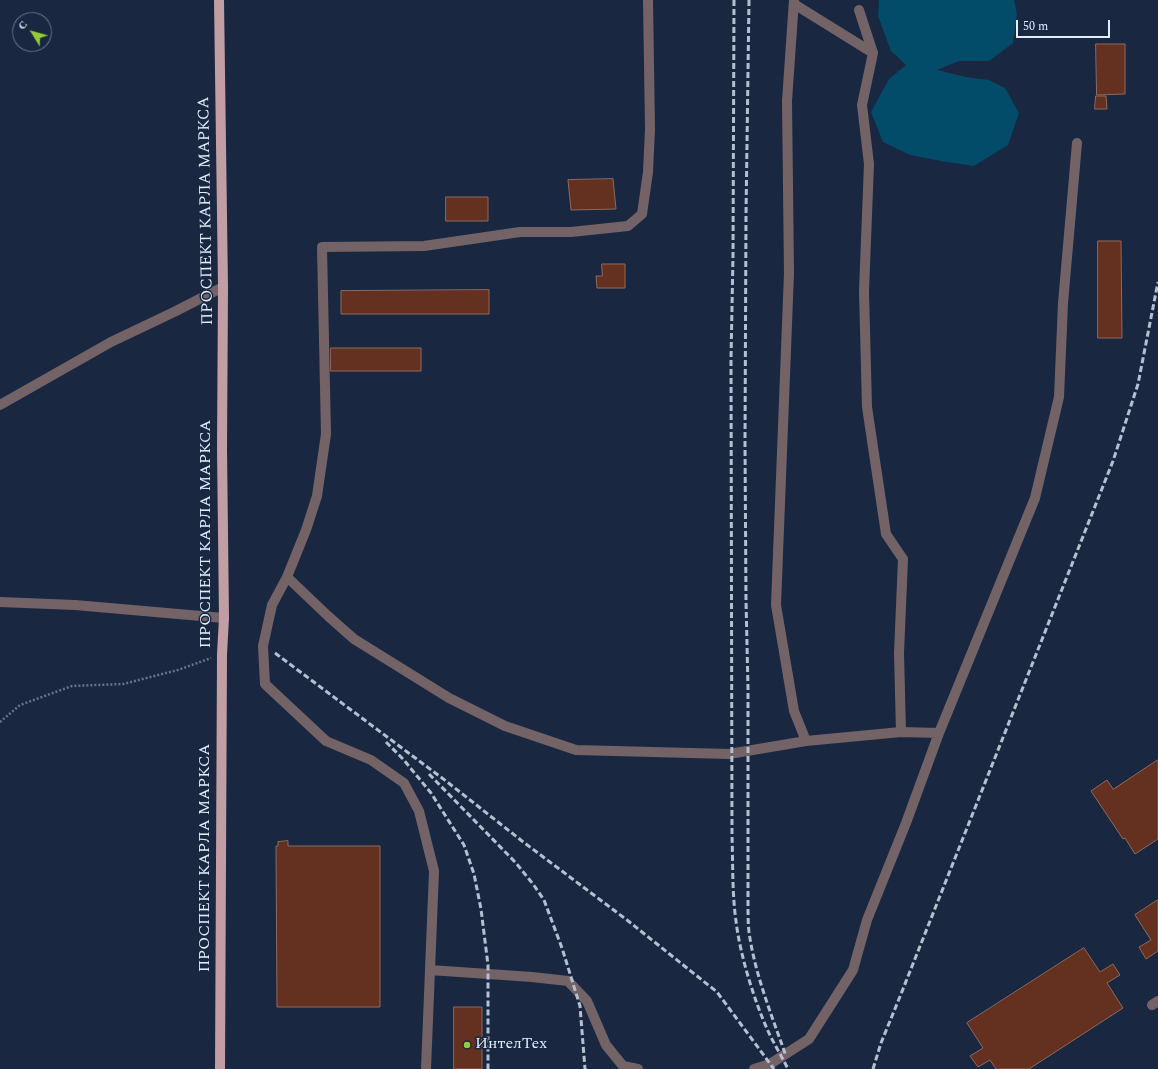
<!DOCTYPE html>
<meta charset="utf-8">
<style>
body{margin:0}
#map{position:relative;width:1158px;height:1069px;overflow:hidden;background:#192840;font-family:Spectral,serif}
canvas{display:block}
.north{position:absolute;left:12px;top:12px;width:40px;height:40px;box-sizing:border-box;background:#192840;border:1px solid #69778c;border-radius:50%;rotate:307deg;font-size:11px;font-weight:700;line-height:16px;text-align:center;color:#e2edfd}
.north::after{content:'';display:block;margin:auto;width:14px;height:18px;background:#96cc39;clip-path:polygon(50% 0,100% 100%,50% 72%,0 100%)}
.scale{position:absolute;left:1016px;top:20px;width:94px;height:18px;box-sizing:border-box;border:2px solid #e2edfd;border-top:0;padding-left:5px;font-size:12px;line-height:14px;white-space:nowrap;color:#e2edfd;-webkit-text-stroke:3px #192840;paint-order:stroke}
</style>
<div id="map">
<canvas width="1158" height="1069"></canvas>
<div class="north">С</div>
<div class="scale">50 m</div>
</div>
<script>
const g = document.querySelector('canvas').getContext('2d');
g.lineJoin = 'round';
function fillPath(path, color) { g.fillStyle = color; g.fill(path, 'evenodd'); }
function trace(path, color, width, dash) { g.strokeStyle = color; g.lineWidth = width; g.lineCap = dash ? 'butt' : 'round'; g.setLineDash(dash || []); g.stroke(path); }
function write(font, color, halo, rows, align = 'center') {
  g.font = font + ' Spectral,serif'; g.lineWidth = 3; g.setLineDash([]); g.textBaseline = 'middle'; g.strokeStyle = halo; g.fillStyle = color; for (const [text, x, y, turn = 0] of rows) {
    g.save(); g.translate(x, y); g.rotate((+turn || 0) * Math.PI / 180); g.textAlign = isNaN(turn) ? turn : align; if (halo) g.strokeText(text, 0, 0); g.fillText(text, 0, 0); g.restore();
  }
}
fillPath(new Path2D(`
 M 879,0 L 1014,0 L 1017,14 L 1013,43 L 989,61 L 959,61 L 937,70 L 966,77 L 989,80 L 1005,88 L 1019,113 L 1008,145 L 974,166 L 941,161 L 910,155 L 883,142 L 871,112 L 889,79 L 906,65 L 891,51 L 878,16 Z`), '#024b69');
const building = new Path2D(`
 M 1096,44 L 1125,44 L 1125,94 L 1097,95 Z
 M 1096,96 L 1106,96 L 1107,109 L 1095,109 Z
 M 613,179 L 616,209 L 571,210 L 568,180 Z
 M 446,197 L 488,197 L 488,221 L 446,221 Z
 M 1098,241 L 1121,241 L 1122,338 L 1098,338 Z
 M 602,264 L 625,264 L 625,288 L 597,288 L 596,276 L 602,276 Z
 M 489,290 L 489,314 L 341,314 L 341,291 Z
 M 331,348 L 421,348 L 421,371 L 331,371 Z
 M 1158,760 L 1158,839 L 1135,854 L 1125,838 L 1123,839 L 1091,791 L 1107,780 L 1113,789 Z
 M 288,841 L 288,846 L 380,846 L 380,1007 L 277,1007 L 276,846 L 278,846 L 278,842 Z
 M 1158,900 L 1158,951 L 1146,959 L 1139,947 L 1151,940 L 1135,915 Z
 M 1084,948 L 1100,972 L 1113,964 L 1120,975 L 1107,983 L 1123,1008 L 1029,1069 L 996,1069 L 990,1060 L 978,1067 L 970,1056 L 983,1048 L 967,1023 Z
 M 454,1007 L 482,1007 L 482,1069 L 454,1069 Z`);
fillPath(building, '#64301f');
trace(building, '#8e6a5f', 1);
trace(new Path2D(`
 M 0,722 L 20,705 L 72,686 L 123,684 L 178,670 L 211,658`), '#667489', 2.5, [2, 2]);
trace(new Path2D(`
 M 794,0 L 787,101 L 789,273 L 776,605 L 794,711 L 806,741
 M 794,4 L 873,53
 M 859,10 L 873,53 L 862,105 L 869,164 L 864,291 L 867,407 L 886,534 L 903,559 L 899,653 L 901,732
 M 0,405 L 111,342 L 174,312 L 223,287
 M 287,577 L 328,616 L 354,639 L 449,698 L 505,726 L 576,750 L 729,754 L 806,741 L 901,732 L 939,733
 M 0,602 L 75,605 L 224,618
 M 430,970 L 532,977 L 568,981 L 587,1001 L 606,1045 L 623,1066 L 638,1069
 M 1152,1005 L 1158,1001
 M 426,1069 L 434,871 L 419,811 L 404,783 L 371,760 L 326,741 L 265,684 L 263,646 L 272,605 L 287,577 L 306,530 L 317,496 L 326,434 L 322,247 L 424,246 L 520,232 L 571,232 L 628,226 L 642,214 L 648,172 L 650,129 L 648,0
 M 754,1069 L 770,1064 L 809,1039 L 853,970 L 867,920 L 906,823 L 939,733 L 1035,498 L 1059,397 L 1063,303 L 1077,143`), '#746366', 10);
trace(new Path2D(`
 M 219,0 L 223,287 L 222,449 L 224,618 L 222,654 L 220,1069`), '#c09ea4', 10);
trace(new Path2D(`
 M 734,0 L 733,256 L 731,359 L 732,836 C 733,864 732,893 736,921 C 740,955 754,1000 768,1031 C 774,1044 782,1057 788,1069
 M 749,0 L 746,215 L 745,443 L 746,600 L 748,688 L 748,904 C 748,914 748,923 749,932 C 755,975 772,1016 786,1056
 M 275,653 L 446,781 L 522,841 L 627,920 L 717,992 L 774,1069
 M 386,742 L 403,759 L 431,793 L 464,845 L 474,874 L 481,909 L 488,965 L 488,1069
 M 429,774 L 516,863 L 533,884 L 544,900 L 562,948 L 580,1006 L 585,1069
 M 873,1069 L 881,1043 L 899,999 L 1113,461 L 1138,384 L 1158,282`), '#b4c0d2', 3, [6, 3]);
for (const [x, y, r, color] of [
 [467,1045,4,"#96cc39"]
]) { const dot = new Path2D(); dot.arc(x, y, r, 0, 2 * Math.PI); g.fillStyle = color; g.fill(dot); trace(dot, '#192840', 1.5); }
write('16px', '#e2edfd', '#192840', [
 ["ПРОСПЕКТ КАРЛА МАРКСА",207,211,-91],
 ["ПРОСПЕКТ КАРЛА МАРКСА",207,534,-90],
 ["ПРОСПЕКТ КАРЛА МАРКСА",206,858,-90]
]);
write('16px', '#e2edfd', '#192840', [
 ["ИнтелТех",475,1045]
], 'left');
</script>
